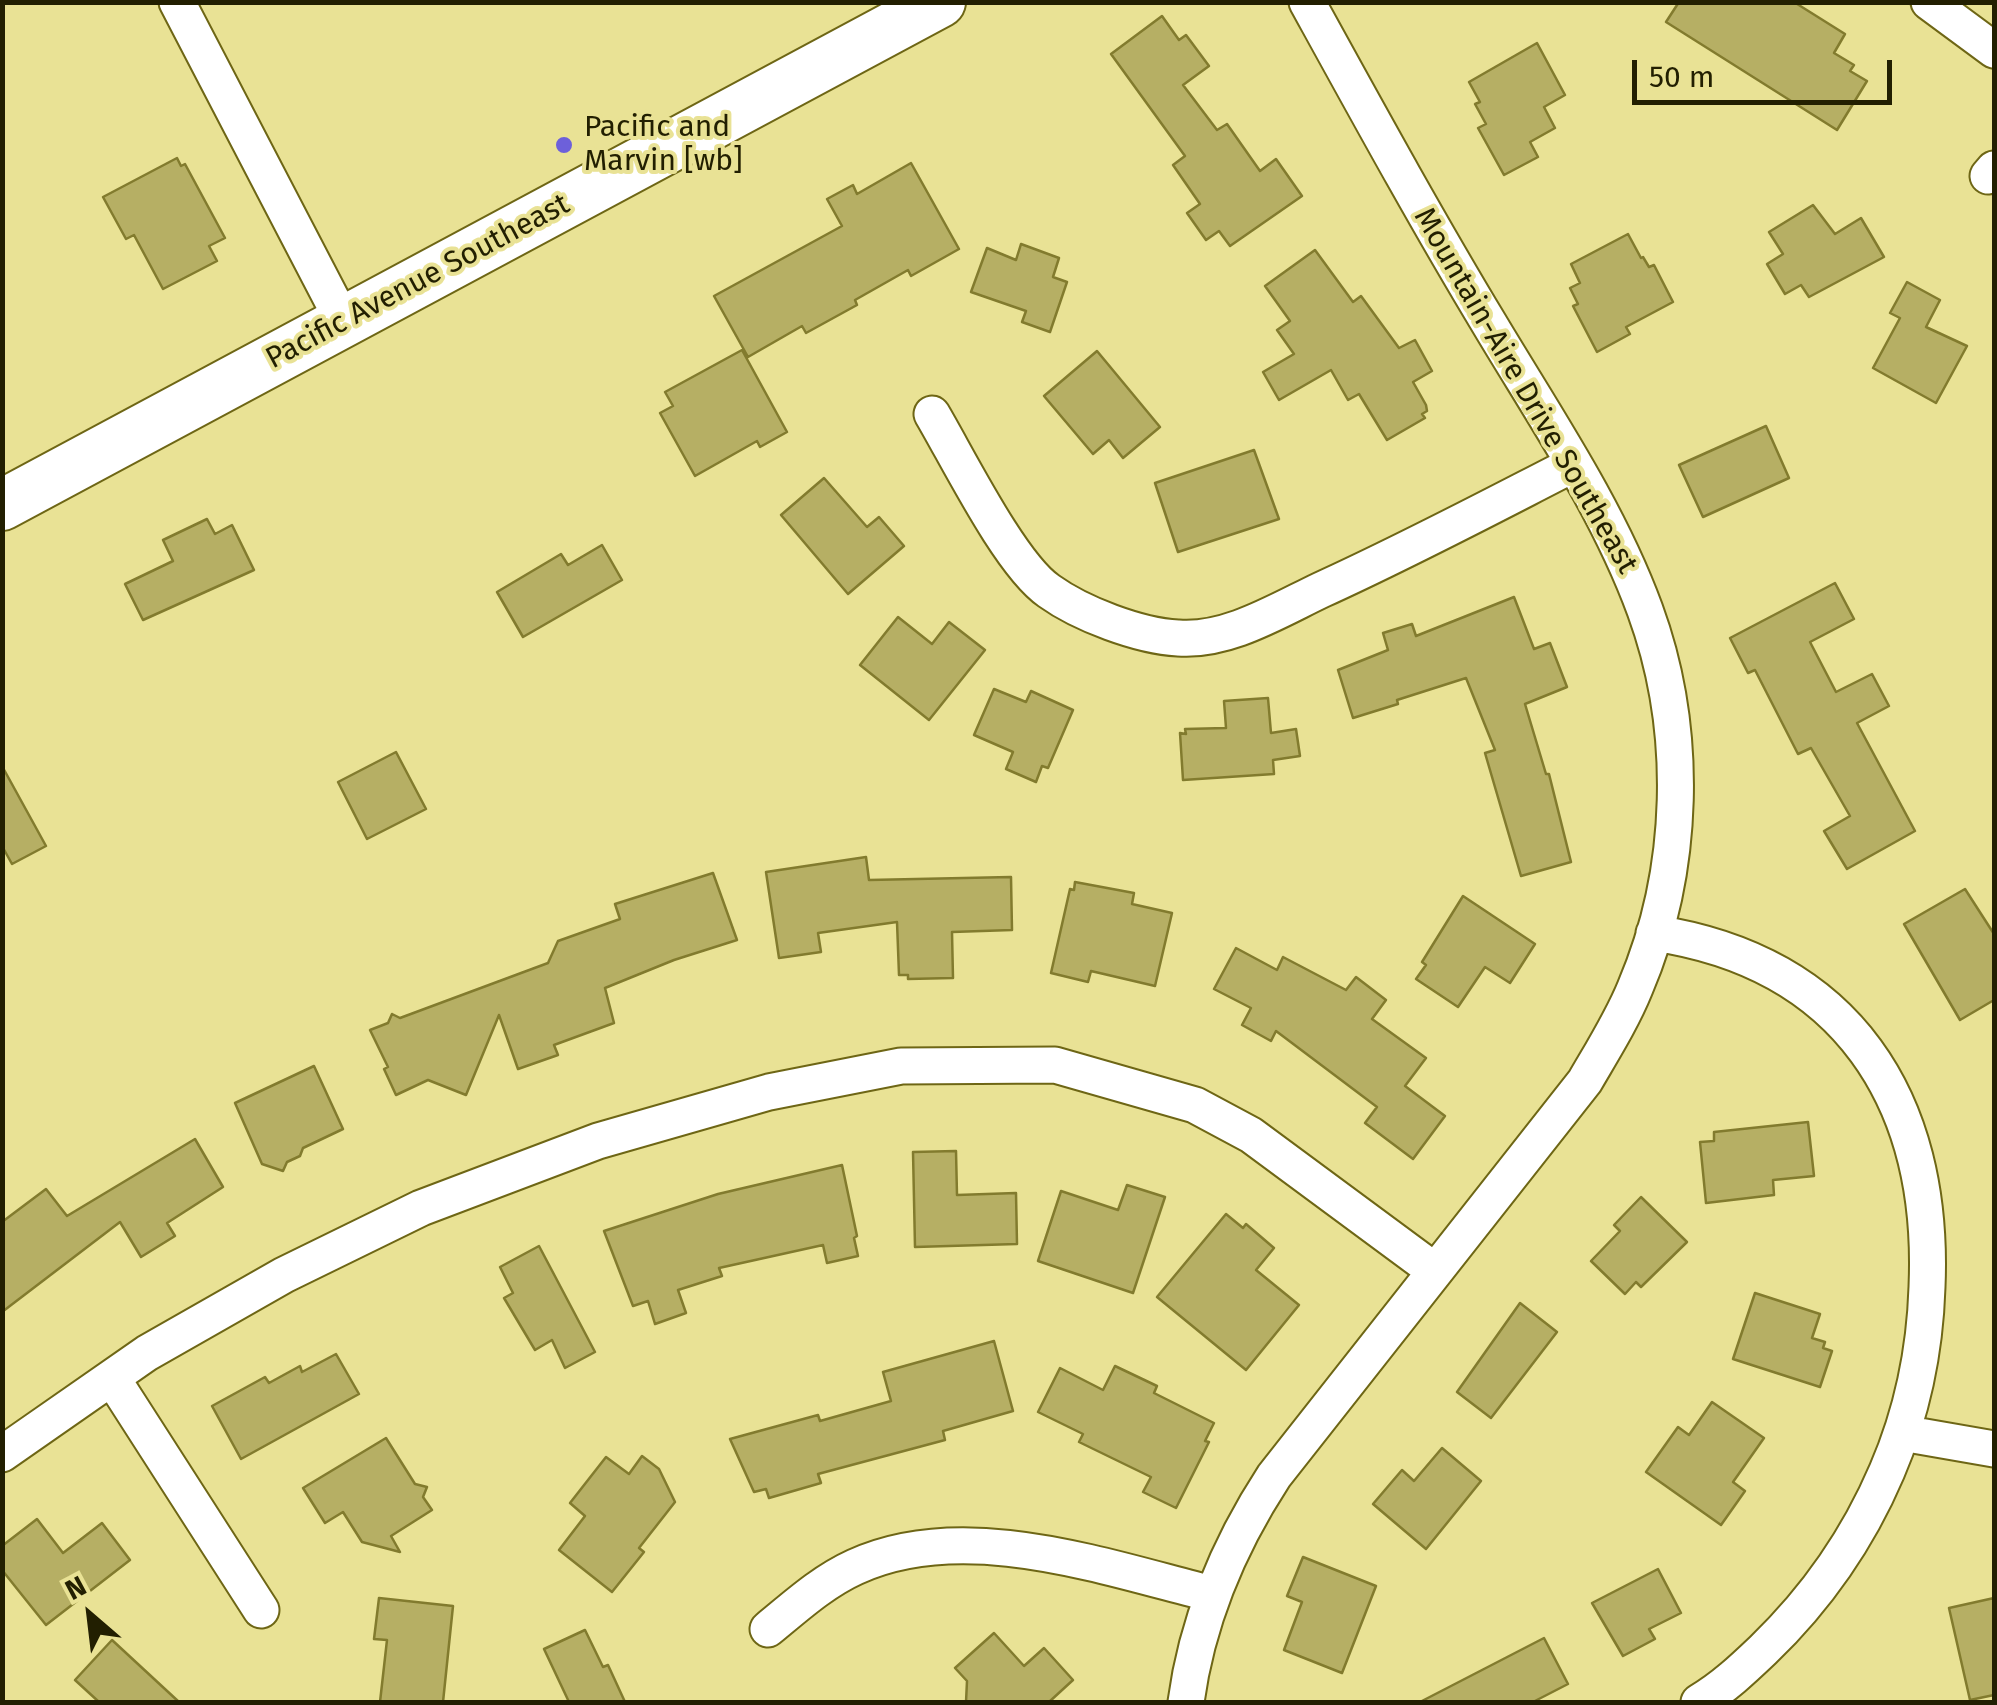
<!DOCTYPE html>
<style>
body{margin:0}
#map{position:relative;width:1997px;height:1705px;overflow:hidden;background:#e9e295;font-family:"Fira Sans",sans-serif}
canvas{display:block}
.frame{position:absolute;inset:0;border:5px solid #221f01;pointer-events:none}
.north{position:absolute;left:40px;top:1565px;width:100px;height:100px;-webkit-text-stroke:8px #e9e295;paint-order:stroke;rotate:332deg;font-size:28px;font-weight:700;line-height:40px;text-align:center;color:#221f01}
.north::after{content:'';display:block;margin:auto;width:35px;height:45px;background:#221f01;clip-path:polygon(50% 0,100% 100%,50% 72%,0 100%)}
.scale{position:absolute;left:1632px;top:60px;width:260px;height:45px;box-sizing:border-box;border:5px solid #221f01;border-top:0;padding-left:12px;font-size:30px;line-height:35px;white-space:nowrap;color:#221f01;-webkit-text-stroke:8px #e9e295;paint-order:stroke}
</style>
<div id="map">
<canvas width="1997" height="1705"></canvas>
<div class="frame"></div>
<div class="north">N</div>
<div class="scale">50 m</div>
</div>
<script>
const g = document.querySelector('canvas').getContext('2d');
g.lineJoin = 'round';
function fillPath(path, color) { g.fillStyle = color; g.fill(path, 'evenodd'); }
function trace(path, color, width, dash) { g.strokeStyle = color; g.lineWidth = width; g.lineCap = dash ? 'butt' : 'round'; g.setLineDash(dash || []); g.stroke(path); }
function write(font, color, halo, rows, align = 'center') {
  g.font = font + ' "Fira Sans",sans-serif'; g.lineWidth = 8; g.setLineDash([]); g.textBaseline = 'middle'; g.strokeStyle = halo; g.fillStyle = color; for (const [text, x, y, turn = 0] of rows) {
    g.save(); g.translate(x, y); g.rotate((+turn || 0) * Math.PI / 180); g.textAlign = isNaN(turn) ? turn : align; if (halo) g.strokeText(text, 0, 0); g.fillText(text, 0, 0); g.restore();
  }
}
const building = new Path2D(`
 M 1679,2 L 1794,2 L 1845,34 L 1834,53 L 1854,65 L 1850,71 L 1867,81 L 1837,130 L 1666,22 Z
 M 1162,16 L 1179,40 L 1186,35 L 1209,66 L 1183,85 L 1217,130 L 1227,124 L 1260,171 L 1276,159 L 1302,196 L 1230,246 L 1219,231 L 1206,240 L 1187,213 L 1200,204 L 1173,165 L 1185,156 L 1111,54 Z
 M 1537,43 L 1565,95 L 1544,107 L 1555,128 L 1530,142 L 1538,157 L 1504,175 L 1478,128 L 1486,124 L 1475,104 L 1480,102 L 1469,82 Z
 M 177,158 L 181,166 L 185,164 L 225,238 L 209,246 L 217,261 L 163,289 L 134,235 L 126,239 L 103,197 Z
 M 911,163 L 959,249 L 911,276 L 908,270 L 855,300 L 857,305 L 806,333 L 802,326 L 748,357 L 714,296 L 842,226 L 827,199 L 853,185 L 857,194 Z
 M 1813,205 L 1835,234 L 1861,218 L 1884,257 L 1809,297 L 1801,285 L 1785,294 L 1767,264 L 1783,254 L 1769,232 Z
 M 1628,234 L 1641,258 L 1643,257 L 1649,267 L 1654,265 L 1673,302 L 1626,327 L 1630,334 L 1597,352 L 1573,306 L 1578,304 L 1570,288 L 1580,283 L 1571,264 Z
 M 1021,244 L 1059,258 L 1053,277 L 1067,282 L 1050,332 L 1022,322 L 1026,311 L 971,292 L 987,248 L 1016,260 Z
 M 1315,250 L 1353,302 L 1361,296 L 1399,348 L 1415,340 L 1432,371 L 1413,382 L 1426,405 L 1427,411 L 1422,414 L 1425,418 L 1387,440 L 1359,394 L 1348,400 L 1331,370 L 1279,400 L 1263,372 L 1294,354 L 1277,330 L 1290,321 L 1265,286 Z
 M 1907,282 L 1940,300 L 1926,327 L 1967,346 L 1936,403 L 1873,368 L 1900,318 L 1890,313 Z
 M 742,350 L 787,432 L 760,447 L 757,441 L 695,476 L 660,413 L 673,406 L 665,392 Z
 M 1097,351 L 1160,427 L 1123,458 L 1109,440 L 1093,454 L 1044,396 Z
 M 1766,426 L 1789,478 L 1703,517 L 1679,465 Z
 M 1254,450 L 1279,519 L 1178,552 L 1155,483 Z
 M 824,478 L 867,527 L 879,517 L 904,546 L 848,594 L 781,515 Z
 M 207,519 L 215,534 L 232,525 L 254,570 L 143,620 L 125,584 L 173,561 L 163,540 Z
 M 602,545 L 622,580 L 523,637 L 497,592 L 561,554 L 568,565 Z
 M 1835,583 L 1854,619 L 1810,642 L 1836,692 L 1872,674 L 1889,706 L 1857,723 L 1915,831 L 1847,869 L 1824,831 L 1850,816 L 1811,748 L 1798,754 L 1755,670 L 1748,673 L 1730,638 Z
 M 1514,597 L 1534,649 L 1550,643 L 1567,687 L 1525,704 L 1546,774 L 1549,774 L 1571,862 L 1521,876 L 1485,753 L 1495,750 L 1466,678 L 1397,700 L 1398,704 L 1353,718 L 1338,670 L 1388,650 L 1383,633 L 1412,624 L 1416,636 Z
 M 898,617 L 932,644 L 949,622 L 985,650 L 929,720 L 860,665 Z
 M 994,689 L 1026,702 L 1031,691 L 1073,710 L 1048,768 L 1042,766 L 1036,782 L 1006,769 L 1013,752 L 974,735 Z
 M 1268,698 L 1271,733 L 1296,729 L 1300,756 L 1273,760 L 1274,774 L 1183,780 L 1180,733 L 1186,734 L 1185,729 L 1226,728 L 1224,701 Z
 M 396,752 L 426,809 L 367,839 L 338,782 Z
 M 2,766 L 46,846 L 12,864 L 2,846 Z
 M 866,857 L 869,880 L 1011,877 L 1012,930 L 952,932 L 953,978 L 908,979 L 908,975 L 899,975 L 897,922 L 818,933 L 821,952 L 779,958 L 766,872 Z
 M 713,873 L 737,940 L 674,960 L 605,988 L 614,1023 L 554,1045 L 558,1055 L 518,1069 L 499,1015 L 466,1095 L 428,1080 L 396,1095 L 384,1069 L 388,1067 L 370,1030 L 388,1023 L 392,1014 L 400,1018 L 548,963 L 558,941 L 620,919 L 615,904 Z
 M 1075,882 L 1134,893 L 1132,904 L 1172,913 L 1155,986 L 1091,971 L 1088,982 L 1051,973 L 1070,889 L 1074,890 Z
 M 1965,889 L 1994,934 L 1994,1000 L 1960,1020 L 1904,924 Z
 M 1463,896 L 1535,944 L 1510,983 L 1485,967 L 1458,1007 L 1416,979 L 1426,965 L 1422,962 Z
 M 1236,948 L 1277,970 L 1283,957 L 1346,990 L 1356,977 L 1386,1000 L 1372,1019 L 1426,1058 L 1405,1086 L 1445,1116 L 1413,1159 L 1365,1123 L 1377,1107 L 1276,1031 L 1271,1041 L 1242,1025 L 1251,1008 L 1214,989 Z
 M 314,1066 L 343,1129 L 303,1148 L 300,1156 L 287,1162 L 283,1171 L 262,1164 L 235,1103 Z
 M 1808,1122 L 1814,1176 L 1773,1180 L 1774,1195 L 1706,1203 L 1700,1142 L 1714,1141 L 1714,1132 Z
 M 195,1139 L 223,1187 L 167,1223 L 175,1236 L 141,1257 L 120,1222 L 2,1312 L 2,1222 L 46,1189 L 67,1216 Z
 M 956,1151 L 957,1195 L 1016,1193 L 1017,1244 L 915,1247 L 913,1152 Z
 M 842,1165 L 857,1236 L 854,1238 L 858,1256 L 827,1263 L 823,1245 L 719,1268 L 722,1276 L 678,1290 L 686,1313 L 655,1324 L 648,1301 L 633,1306 L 604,1231 L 718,1194 Z
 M 1127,1185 L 1165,1197 L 1133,1293 L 1038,1261 L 1061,1191 L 1118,1210 Z
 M 1641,1197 L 1687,1242 L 1641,1287 L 1636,1282 L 1625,1294 L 1591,1261 L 1620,1231 L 1614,1225 Z
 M 1226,1214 L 1243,1228 L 1246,1224 L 1274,1248 L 1256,1270 L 1299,1305 L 1246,1370 L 1157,1297 Z
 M 539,1246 L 595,1352 L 565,1368 L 552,1340 L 535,1350 L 504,1298 L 513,1293 L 500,1267 Z
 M 1755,1293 L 1820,1314 L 1812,1338 L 1825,1342 L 1823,1348 L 1832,1351 L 1820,1387 L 1733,1359 Z
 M 1520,1303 L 1557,1332 L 1491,1418 L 1457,1392 Z
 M 994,1341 L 1013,1411 L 943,1431 L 945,1440 L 818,1474 L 821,1483 L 769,1498 L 766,1489 L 754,1492 L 730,1439 L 818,1415 L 820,1421 L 891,1401 L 883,1372 Z
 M 336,1354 L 359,1394 L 241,1459 L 212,1406 L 265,1377 L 269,1383 L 300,1366 L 302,1372 Z
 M 1115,1366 L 1157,1386 L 1154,1393 L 1214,1423 L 1205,1441 L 1209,1442 L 1176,1508 L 1143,1492 L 1151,1477 L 1079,1442 L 1083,1434 L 1038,1412 L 1060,1368 L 1103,1390 Z
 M 1712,1402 L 1764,1438 L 1733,1482 L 1745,1491 L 1721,1525 L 1646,1472 L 1678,1427 L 1689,1435 Z
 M 386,1438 L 415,1484 L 427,1487 L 423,1497 L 432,1510 L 391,1536 L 400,1552 L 362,1542 L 343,1512 L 325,1523 L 303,1488 Z
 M 1442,1448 L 1481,1481 L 1426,1549 L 1373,1504 L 1402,1470 L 1414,1481 Z
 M 642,1456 L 659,1469 L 675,1502 L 639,1548 L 644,1552 L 612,1592 L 559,1550 L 585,1516 L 570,1503 L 606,1457 L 629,1474 Z
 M 37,1519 L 63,1553 L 102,1523 L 130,1560 L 46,1625 L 2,1570 L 2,1546 Z
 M 1303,1557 L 1376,1586 L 1342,1673 L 1284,1650 L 1302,1602 L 1287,1596 Z
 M 1658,1569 L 1681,1613 L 1649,1629 L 1655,1639 L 1623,1656 L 1592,1603 Z
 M 379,1598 L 453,1606 L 443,1702 L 380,1702 L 387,1640 L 374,1639 Z
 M 1994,1598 L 1994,1695 L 1970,1700 L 1949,1608 Z
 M 585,1630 L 603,1667 L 608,1665 L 625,1702 L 569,1702 L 544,1649 Z
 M 994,1633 L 1024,1666 L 1044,1648 L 1073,1680 L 1049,1702 L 966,1702 L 967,1681 L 955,1668 Z
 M 1544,1638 L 1568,1684 L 1533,1702 L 1420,1702 Z
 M 112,1640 L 179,1702 L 99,1702 L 75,1680 Z`);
fillPath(building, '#b6af64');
trace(building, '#827b2e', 2.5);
const minor = new Path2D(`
 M 177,2 L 344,323
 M 1929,2 L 1994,50
 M 1988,176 L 1994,169
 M 932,414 C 958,458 1010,564 1049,591 C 1081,614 1139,636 1178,638 C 1227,642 1277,611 1321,590 C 1407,551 1490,507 1574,464
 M 1654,933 C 1847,962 1935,1100 1927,1287 C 1925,1350 1912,1413 1887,1471 C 1858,1539 1816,1599 1763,1650 C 1743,1669 1723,1688 1699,1702
 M 112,1378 L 261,1610
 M 1902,1433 L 1994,1449
 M 2,1454 L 147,1353 L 284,1275 L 421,1208 L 598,1141 L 769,1092 L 901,1066 L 1055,1065 L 1195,1105 L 1251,1135 L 1435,1271
 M 768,1629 C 795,1607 822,1582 855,1567 C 963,1517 1104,1567 1212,1594
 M 1186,1702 C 1197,1621 1229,1545 1274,1476 L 1585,1081 C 1603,1050 1622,1020 1635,988 C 1685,871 1689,730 1645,610 C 1608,509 1545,417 1490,325 C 1426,219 1367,111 1307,2`);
const secondary = new Path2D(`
 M 2,505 L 940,2`);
trace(minor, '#6e6615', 39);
trace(secondary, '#6e6615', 54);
trace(minor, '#fff', 35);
trace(secondary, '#fff', 50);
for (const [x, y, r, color] of [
 [564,145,10,"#6d60da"]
]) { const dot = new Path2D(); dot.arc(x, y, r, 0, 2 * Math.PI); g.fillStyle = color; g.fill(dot); trace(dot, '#e9e295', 4); }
write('30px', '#221f01', '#e9e295', [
 ["Pacific and",584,128],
 ["Marvin [wb]",584,162]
], 'left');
write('30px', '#221f01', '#e9e295', [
 ["Pacific Avenue Southeast",418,282,-28],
 ["Mountain-Aire Drive Southeast",1525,391,60]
]);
</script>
